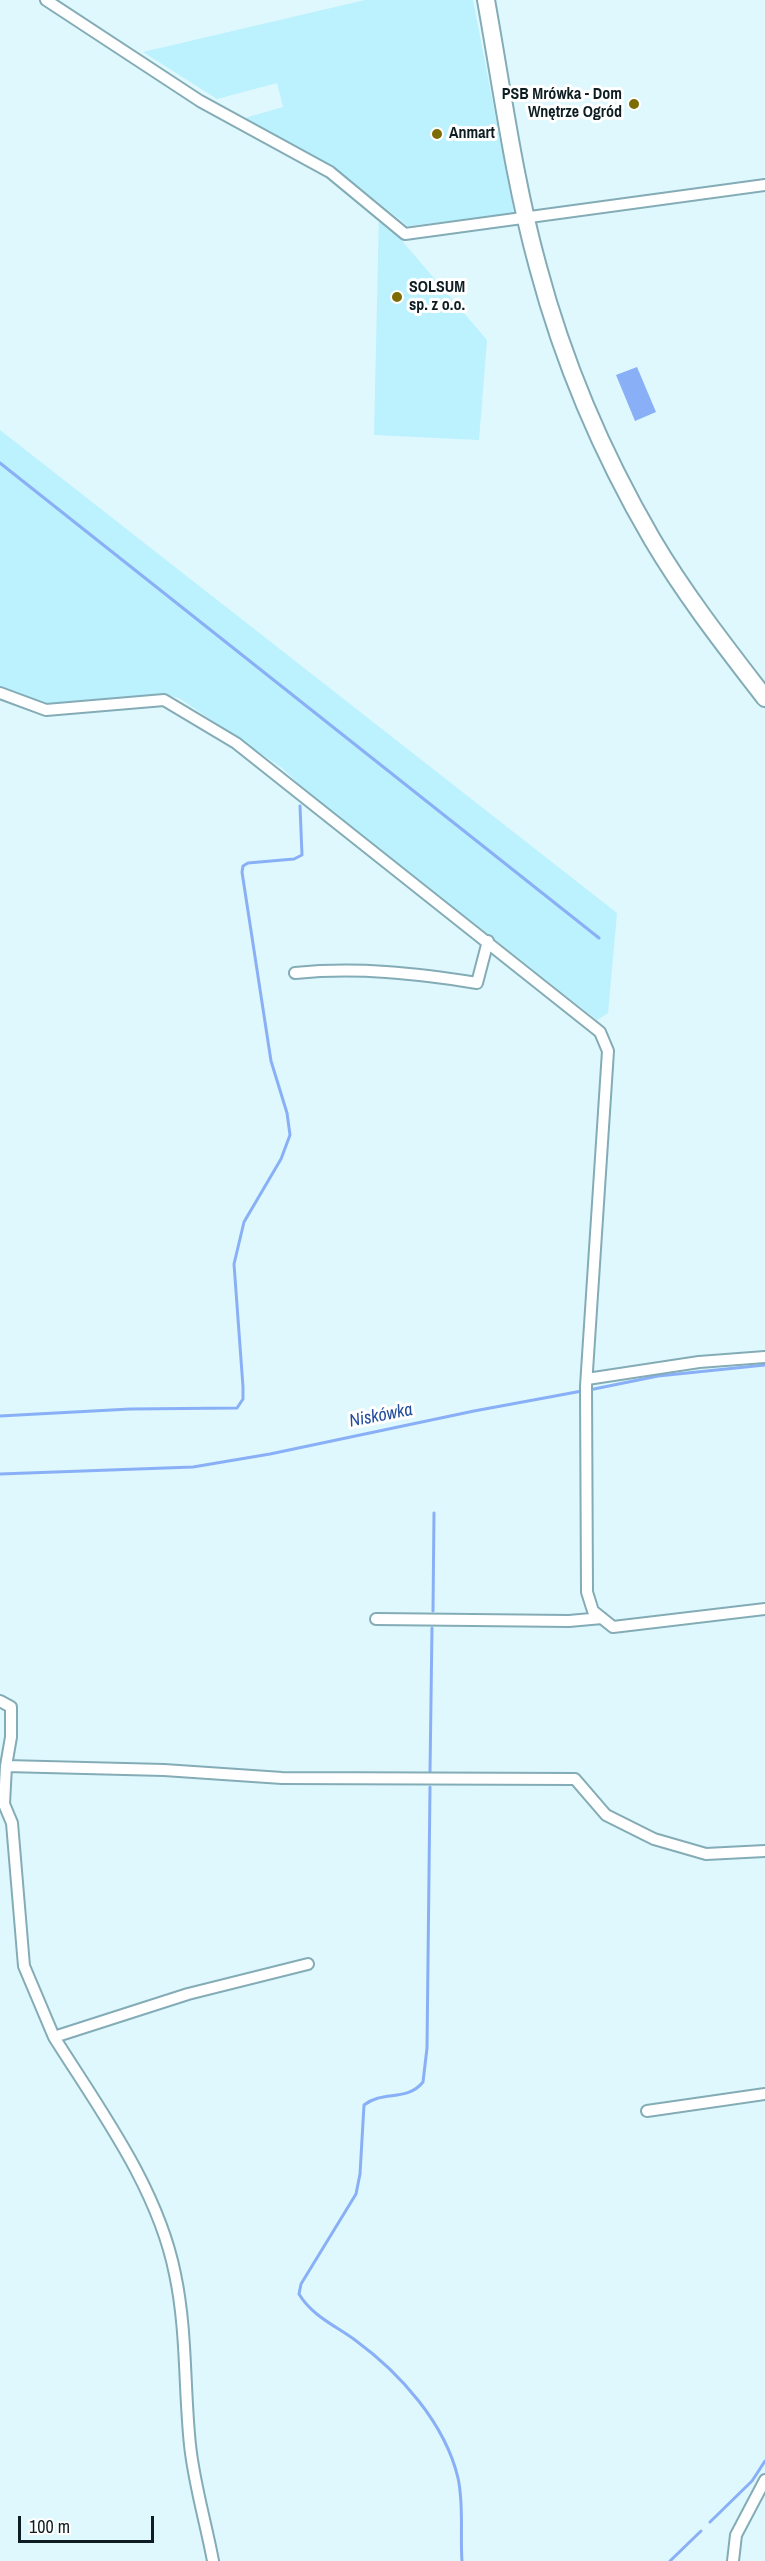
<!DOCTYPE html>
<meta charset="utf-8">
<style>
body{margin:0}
#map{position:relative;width:765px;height:2561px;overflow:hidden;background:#def8fe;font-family:"Archivo Narrow",sans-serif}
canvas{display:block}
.scale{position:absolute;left:18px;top:2516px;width:136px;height:27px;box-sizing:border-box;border:3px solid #0d1d21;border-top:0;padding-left:8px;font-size:18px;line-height:21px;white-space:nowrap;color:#0d1d21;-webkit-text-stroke:4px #fff;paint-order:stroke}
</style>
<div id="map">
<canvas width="765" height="2561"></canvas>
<div class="scale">100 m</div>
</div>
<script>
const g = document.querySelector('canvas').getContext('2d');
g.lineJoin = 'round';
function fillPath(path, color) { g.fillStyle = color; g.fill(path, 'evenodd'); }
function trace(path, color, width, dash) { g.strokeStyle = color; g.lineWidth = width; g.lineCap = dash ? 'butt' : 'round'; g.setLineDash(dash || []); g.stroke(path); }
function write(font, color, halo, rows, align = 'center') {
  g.font = font + ' "Archivo Narrow",sans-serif'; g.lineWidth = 6; g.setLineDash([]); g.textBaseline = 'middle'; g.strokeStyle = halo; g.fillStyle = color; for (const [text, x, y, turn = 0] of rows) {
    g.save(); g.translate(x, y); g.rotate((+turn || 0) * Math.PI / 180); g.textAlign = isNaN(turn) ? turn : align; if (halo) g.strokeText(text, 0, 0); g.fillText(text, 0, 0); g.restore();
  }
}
fillPath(new Path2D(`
 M 365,0 L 473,0 L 514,213 L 408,226 L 335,168 L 245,118 L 283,107 L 277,83 L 217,99 L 143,52 Z
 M 379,214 L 487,340 L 479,440 L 374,435 Z
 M 0,430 L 617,913 L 608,1013 L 597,1020 L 304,789 L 282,768 L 179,698 L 162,694 L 52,705 L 39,703 L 0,689 Z`), '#bcf1fe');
fillPath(new Path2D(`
 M 637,367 L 656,412 L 635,421 L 616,375 Z`), '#89b0f6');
trace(new Path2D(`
 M 0,463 L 599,938
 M 589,1390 L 658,1376 L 765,1365
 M 0,1416 L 130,1409 L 237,1408 L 243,1399 L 243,1387 L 234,1264 L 244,1222 L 281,1159 L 290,1135 L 287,1113 L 271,1061 L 242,872 L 243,866 L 248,863 L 294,859 L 302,855 L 300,806
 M 0,1474 L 193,1467 L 270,1454 L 474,1411 L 582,1391
 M 433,1611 L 434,1513
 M 430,1772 L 432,1628
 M 430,1787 L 427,2048 L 423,2082 C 407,2102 383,2090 364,2105 L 360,2174 L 356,2194 L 301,2284 L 299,2294 C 312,2316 336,2326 355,2340 C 400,2373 445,2423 458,2478 C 464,2505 460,2534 462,2561
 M 710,2522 L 752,2481 L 765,2461
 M 670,2561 L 701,2531`), '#89b0f6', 3);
const minor = new Path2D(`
 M 46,0 L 200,101 L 330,172 L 405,234 L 765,185
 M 0,693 L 46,710 L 164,700 L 236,743 L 600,1032 L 608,1051 L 586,1386 L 587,1592 L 593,1611 L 613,1627 L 765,1609
 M 295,973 C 357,967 415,973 477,983 L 488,941
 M 587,1379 L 699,1362 L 765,1357
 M 376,1619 L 569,1621 L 602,1618
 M 0,1701 L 11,1707 L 11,1737 L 6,1766 L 164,1770 L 282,1778 L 575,1779 L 606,1815 L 654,1839 L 706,1854 L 765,1851
 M 0,1802 L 4,1804 L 12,1823 L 24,1966 L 54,2037
 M 4,1804 L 6,1766
 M 647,2111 L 765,2094
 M 213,2561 C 206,2523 194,2484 190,2445 C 184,2388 187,2330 175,2274 C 158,2188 100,2110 54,2037 L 188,1994 L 308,1964
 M 733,2561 L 736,2535 L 765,2480`);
const primary = new Path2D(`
 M 486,0 C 502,89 514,180 538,267 C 563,361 603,455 652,539 C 685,595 725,646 765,698`);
trace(minor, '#84acb6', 14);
trace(primary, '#84acb6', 20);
trace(minor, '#fff', 10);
trace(primary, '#fff', 16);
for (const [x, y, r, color] of [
 [634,104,6,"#7d6b03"],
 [437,134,6,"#7d6b03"],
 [397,297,6,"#7d6b03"]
]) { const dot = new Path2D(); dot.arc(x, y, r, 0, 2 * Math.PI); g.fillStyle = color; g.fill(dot); trace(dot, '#fff', 2); }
write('bold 16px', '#0d1d21', '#fff', [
 ["PSB Mrówka - Dom",622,95,"right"],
 ["Wnętrze Ogród",622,113,"right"],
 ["Anmart",449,134],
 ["SOLSUM",409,288],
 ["sp. z o.o.",409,306]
], 'left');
write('italic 18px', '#224d9d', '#fff', [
 ["Niskówka",381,1416,-11]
]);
</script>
